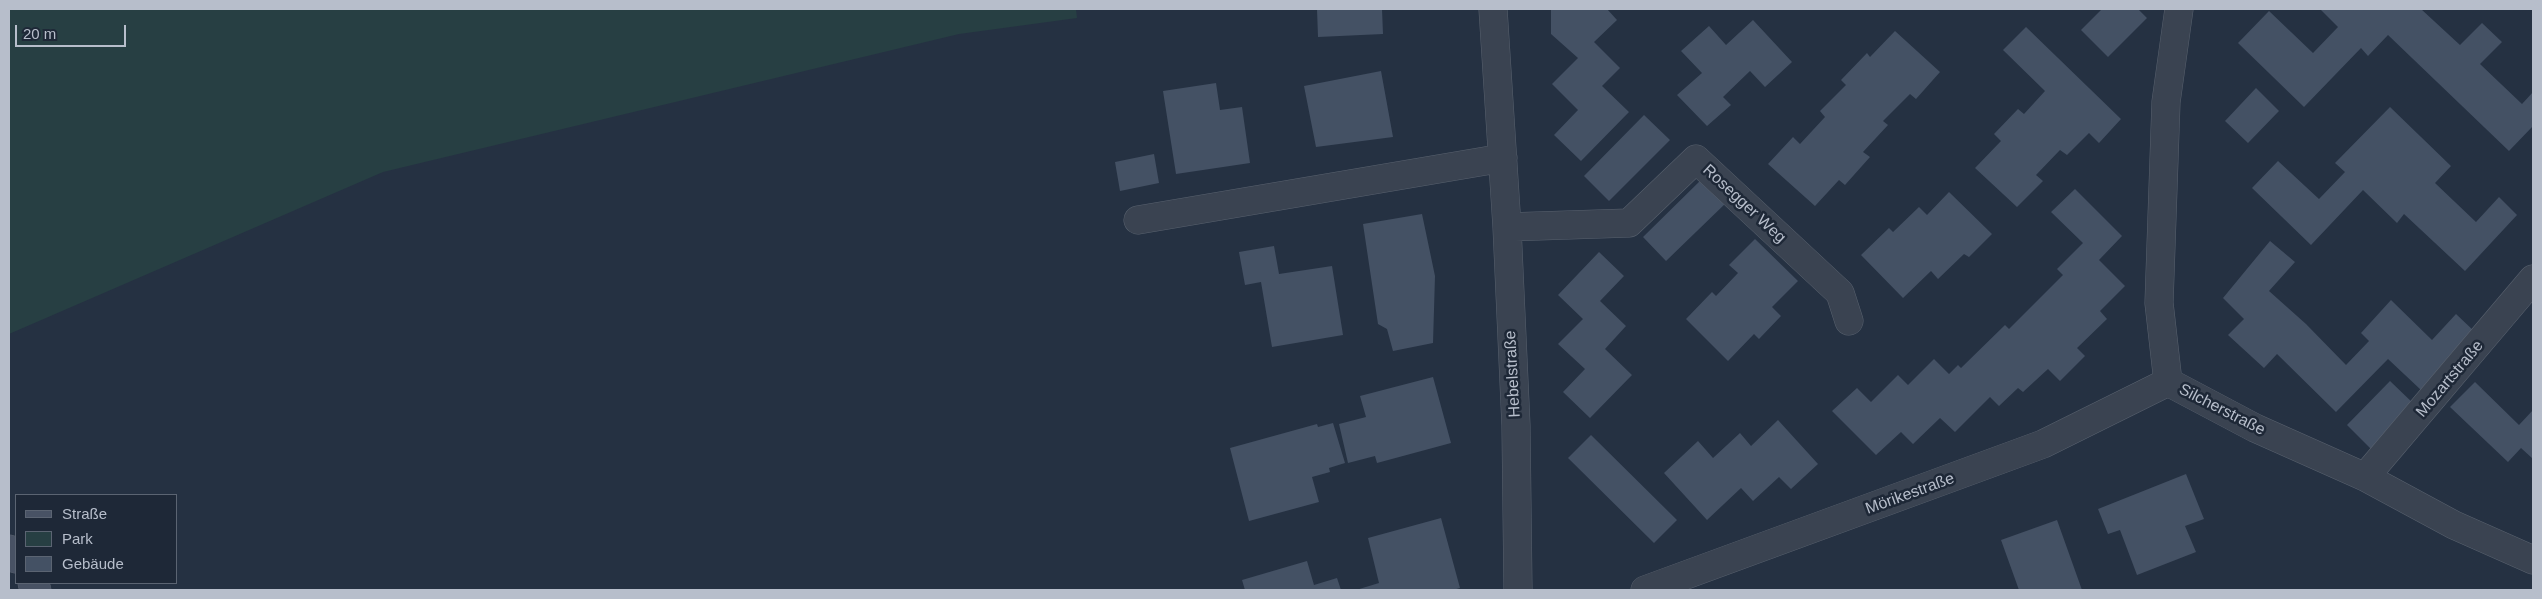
<!DOCTYPE html>
<meta charset="utf-8">
<style>
body{margin:0}
#map{position:relative;width:2542px;height:599px;overflow:hidden;background:#253142;font-family:Arial,sans-serif}
canvas{display:block}
.frame{position:absolute;inset:0;border:10px solid #b7becb;pointer-events:none}
.legend{position:absolute;left:15px;top:494px;width:162px;height:90px;box-sizing:border-box;background:#1e2837;border:1px solid #5b6472;margin:0;padding:6px 9px;list-style:none;font-size:15px;color:#b7becb}
.legend li{display:flex;align-items:center;gap:10px;height:25px}
.legend b{width:25px;border:1px solid #5b6472}
.scale{position:absolute;left:15px;top:25px;width:111px;height:22px;box-sizing:border-box;border:2px solid #b7becb;border-top:0;padding-left:6px;font-size:15px;line-height:18px;white-space:nowrap;color:#b7becb;-webkit-text-stroke:4px #1e2837;paint-order:stroke}
</style>
<div id="map">
<canvas width="2542" height="599"></canvas>
<div class="frame"></div>
<ul class="legend">
<li><b style="height:6px;background:#485264"></b>Straße</li>
<li><b style="height:14px;background:#273f43"></b>Park</li>
<li><b style="height:14px;background:#445164"></b>Gebäude</li>
</ul>
<div class="scale">20 m</div>
</div>
<script>
const g = document.querySelector('canvas').getContext('2d');
g.lineJoin = 'round';
function fillPath(path, color) { g.fillStyle = color; g.fill(path, 'evenodd'); }
function trace(path, color, width, dash) { g.strokeStyle = color; g.lineWidth = width; g.lineCap = dash ? 'butt' : 'round'; g.setLineDash(dash || []); g.stroke(path); }
function write(font, color, halo, rows, align = 'center') {
  g.font = font + ' Arial,sans-serif'; g.lineWidth = 5; g.setLineDash([]); g.textBaseline = 'middle'; g.strokeStyle = halo; g.fillStyle = color; for (const [text, x, y, turn = 0] of rows) {
    g.save(); g.translate(x, y); g.rotate((+turn || 0) * Math.PI / 180); g.textAlign = isNaN(turn) ? turn : align; if (halo) g.strokeText(text, 0, 0); g.fillText(text, 0, 0); g.restore();
  }
}
fillPath(new Path2D(`
 M 9,9 L 1076,9 L 1077,18 L 959,34 L 383,172 L 9,334 Z`), '#273f43');
fillPath(new Path2D(`
 M 1317,9 L 1382,9 L 1383,34 L 1318,37 Z
 M 1551,9 L 1607,9 L 1617,20 L 1594,42 L 1620,68 L 1602,86 L 1629,112 L 1581,161 L 1554,135 L 1578,110 L 1552,84 L 1578,58 L 1551,34 Z
 M 2102,9 L 2138,9 L 2147,18 L 2108,57 L 2081,30 Z
 M 2320,9 L 2421,9 L 2460,45 L 2482,23 L 2502,42 L 2480,64 L 2522,104 L 2533,92 L 2533,126 L 2509,151 L 2388,35 L 2368,56 L 2361,48 L 2304,107 L 2238,43 L 2269,11 L 2313,53 L 2338,27 Z
 M 1753,20 L 1792,62 L 1765,87 L 1750,71 L 1723,97 L 1731,105 L 1707,126 L 1677,95 L 1702,73 L 1681,51 L 1709,26 L 1726,45 Z
 M 2026,27 L 2121,119 L 2099,143 L 2089,133 L 2067,155 L 2060,150 L 2036,175 L 2043,181 L 2017,207 L 1975,168 L 2001,141 L 1994,134 L 2018,109 L 2024,114 L 2045,91 L 2003,50 Z
 M 1895,31 L 1940,72 L 1916,99 L 1910,94 L 1883,121 L 1888,125 L 1863,152 L 1870,157 L 1845,185 L 1839,180 L 1815,206 L 1768,164 L 1793,137 L 1800,144 L 1825,117 L 1820,111 L 1846,85 L 1841,80 L 1867,53 L 1870,57 Z
 M 1381,71 L 1393,137 L 1316,147 L 1304,86 Z
 M 1216,83 L 1220,110 L 1242,107 L 1250,163 L 1176,174 L 1163,91 Z
 M 2256,88 L 2279,111 L 2248,143 L 2225,121 Z
 M 2390,107 L 2451,166 L 2435,183 L 2476,222 L 2499,197 L 2517,215 L 2465,271 L 2404,214 L 2397,223 L 2363,190 L 2311,245 L 2252,188 L 2278,161 L 2319,199 L 2345,172 L 2335,163 Z
 M 1644,115 L 1670,140 L 1609,201 L 1584,176 Z
 M 1154,154 L 1159,183 L 1120,191 L 1115,162 Z
 M 1703,178 L 1727,202 L 1666,261 L 1643,237 Z
 M 2075,189 L 2122,236 L 2099,260 L 2125,286 L 2100,311 L 2107,319 L 2077,348 L 2085,356 L 2060,381 L 2048,369 L 2023,392 L 2018,388 L 1999,406 L 1990,397 L 1955,432 L 1940,418 L 1913,444 L 1901,432 L 1876,455 L 1832,411 L 1857,388 L 1871,402 L 1898,375 L 1908,385 L 1934,359 L 1949,374 L 1958,365 L 1961,368 L 2005,325 L 2009,329 L 2063,275 L 2057,269 L 2083,243 L 2051,212 Z
 M 1949,192 L 1992,234 L 1969,257 L 1964,254 L 1938,279 L 1931,271 L 1903,298 L 1861,255 L 1889,228 L 1893,232 L 1919,207 L 1927,215 Z
 M 1422,214 L 1435,276 L 1433,343 L 1393,351 L 1387,329 L 1378,324 L 1363,224 Z
 M 1755,239 L 1798,281 L 1772,307 L 1781,316 L 1759,339 L 1754,334 L 1728,361 L 1686,319 L 1712,292 L 1716,296 L 1738,273 L 1729,265 Z
 M 2270,241 L 2295,262 L 2269,291 L 2306,324 L 2346,365 L 2369,341 L 2361,333 L 2391,300 L 2432,340 L 2456,314 L 2475,332 L 2421,390 L 2388,359 L 2336,412 L 2277,354 L 2264,368 L 2228,335 L 2244,319 L 2223,298 Z
 M 1274,246 L 1279,274 L 1332,266 L 1343,335 L 1272,347 L 1261,282 L 1245,285 L 1239,252 Z
 M 1599,252 L 1624,276 L 1600,301 L 1626,326 L 1605,349 L 1632,375 L 1590,418 L 1563,392 L 1585,369 L 1558,344 L 1583,319 L 1558,295 Z
 M 1433,377 L 1451,443 L 1377,463 L 1375,456 L 1348,463 L 1339,424 L 1366,417 L 1360,396 Z
 M 2390,381 L 2415,405 L 2372,450 L 2347,425 Z
 M 2475,382 L 2519,425 L 2533,410 L 2533,459 L 2521,448 L 2508,462 L 2450,407 Z
 M 1778,420 L 1818,464 L 1791,489 L 1779,477 L 1753,501 L 1741,488 L 1707,520 L 1664,473 L 1698,441 L 1713,458 L 1740,433 L 1751,446 Z
 M 1333,423 L 1345,463 L 1329,468 L 1330,472 L 1312,477 L 1319,502 L 1249,521 L 1230,448 L 1317,424 L 1318,427 Z
 M 1591,435 L 1677,520 L 1654,543 L 1568,458 Z
 M 2186,474 L 2204,519 L 2185,526 L 2196,552 L 2137,575 L 2120,530 L 2108,534 L 2098,509 Z
 M 1441,518 L 1460,588 L 1453,590 L 1356,590 L 1379,583 L 1368,538 Z
 M 2057,520 L 2082,590 L 2019,590 L 2001,540 Z
 M 1307,561 L 1314,585 L 1337,578 L 1341,590 L 1245,590 L 1242,580 Z`), '#445164');
const street = new Path2D(`
 M 1493,9 L 1507,227 L 1516,426 L 1518,590
 M 1138,220 L 1503,158
 M 1507,227 L 1629,223 L 1696,159 L 1840,293 L 1849,321
 M 2168,382 L 2255,428 L 2365,477 L 2454,525 L 2533,560
 M 2168,382 L 2159,303 L 2166,102 L 2179,9
 M 2365,477 L 2533,279
 M 1645,590 L 2043,444 L 2168,382`);
const secondary = new Path2D(`
 M 9,549 L 16,559
 M 32,583 L 37,590`);
trace(street, '#58616e', 29);
trace(secondary, '#58616e', 29);
trace(street, '#3a4351', 28);
trace(secondary, '#485264', 28);
write('16px', '#b7becb', '#1e2837', [
 ["Rosegger Weg",1744,204,43],
 ["Hebelstraße",1513,374,-93],
 ["Mozartstraße",2450,379,-50],
 ["Silcherstraße",2222,410,27],
 ["Mörikestraße",1910,494,-20]
]);
</script>
